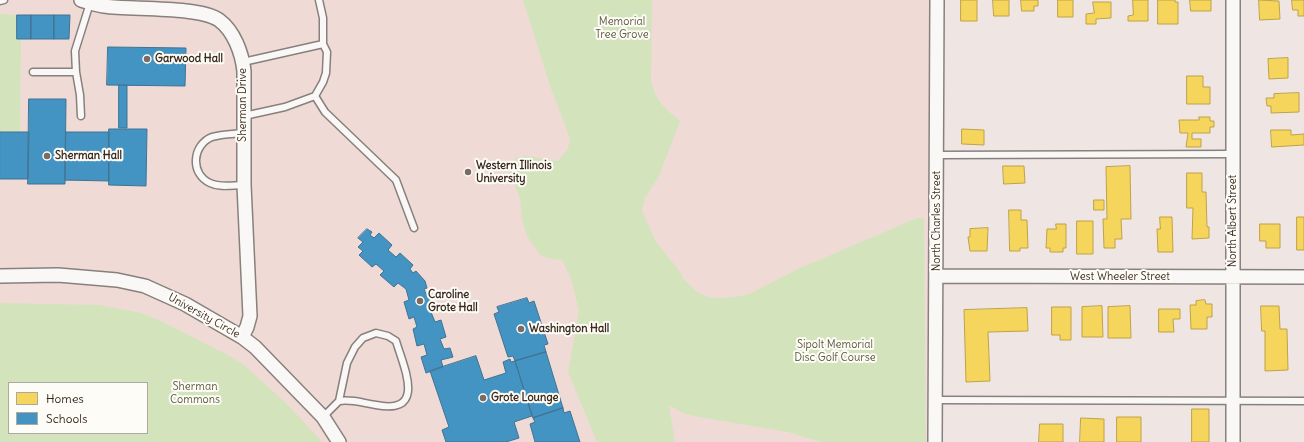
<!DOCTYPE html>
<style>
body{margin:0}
#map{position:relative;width:1304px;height:442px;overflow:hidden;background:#efe6e3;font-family:Delius,sans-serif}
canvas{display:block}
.legend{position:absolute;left:8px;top:382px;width:140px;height:52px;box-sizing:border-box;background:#fdfcf7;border:1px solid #afa8a0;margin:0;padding:5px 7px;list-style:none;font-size:12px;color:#3b2a1e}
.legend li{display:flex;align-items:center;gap:8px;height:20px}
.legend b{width:20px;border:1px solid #afa8a0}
</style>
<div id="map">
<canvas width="1304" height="442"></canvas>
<ul class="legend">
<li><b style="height:11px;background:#f6d55c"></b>Homes</li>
<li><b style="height:11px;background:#4393c3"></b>Schools</li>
</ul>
</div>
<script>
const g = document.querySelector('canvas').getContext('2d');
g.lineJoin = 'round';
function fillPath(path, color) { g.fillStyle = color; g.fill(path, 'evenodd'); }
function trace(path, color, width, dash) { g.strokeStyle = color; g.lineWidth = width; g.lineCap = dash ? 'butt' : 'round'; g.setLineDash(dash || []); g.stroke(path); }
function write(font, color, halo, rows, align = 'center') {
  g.font = font + ' Delius,sans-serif'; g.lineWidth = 4; g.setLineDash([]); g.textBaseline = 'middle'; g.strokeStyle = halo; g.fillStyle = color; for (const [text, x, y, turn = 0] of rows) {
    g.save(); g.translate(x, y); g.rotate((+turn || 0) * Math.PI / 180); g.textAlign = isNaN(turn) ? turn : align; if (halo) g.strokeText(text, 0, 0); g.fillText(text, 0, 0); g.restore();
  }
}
fillPath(new Path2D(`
 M 0,0 L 936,0 L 936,442 L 0,442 ZM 9,383 L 147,383 L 147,433 L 9,433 Z`), '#efdad6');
fillPath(new Path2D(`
 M 523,0 L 652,0 L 651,80 C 654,99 665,109 680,121 L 659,176 L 645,198 L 642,211 L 656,242 L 678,269 L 684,280 L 697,292 L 708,297 L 724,298 L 747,295 L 798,269 L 917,218 L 924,218 L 926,442 L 821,442 L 788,432 L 699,417 L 682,413 L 669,405 L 675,442 L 597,442 L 568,372 L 579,311 L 571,278 L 562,260 L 551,259 L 540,255 L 527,236 L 522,219 L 520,199 L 510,172 L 516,158 C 530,153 543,161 558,161 L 568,149 L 570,138 L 550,86 Z
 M 0,14 L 17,15 L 17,38 L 21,39 L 20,132 L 0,132 Z
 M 0,303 L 99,305 L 142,313 L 163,322 L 226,354 L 244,365 L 289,406 L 322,442 L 0,442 ZM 9,383 L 147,383 L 147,433 L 9,433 Z`), '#d3e4bc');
const homes = new Path2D(`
 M 961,0 L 977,0 L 977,21 L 961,21 Z
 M 993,0 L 1009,0 L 1009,16 L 994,16 Z
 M 1021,0 L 1038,0 L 1038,6 L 1034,6 L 1034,11 L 1022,11 Z
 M 1058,0 L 1073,0 L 1073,17 L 1058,17 Z
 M 1133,0 L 1148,0 L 1148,21 L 1128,21 L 1128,16 L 1133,15 Z
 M 1158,0 L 1175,0 L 1175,2 L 1178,2 L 1178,24 L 1158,24 Z
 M 1190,0 L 1211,0 L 1211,11 L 1191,11 Z
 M 1259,0 L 1279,1 L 1280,19 L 1260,20 Z
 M 1292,0 L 1304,0 L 1304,16 L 1298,16 L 1298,10 L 1293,10 Z
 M 1093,2 L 1111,2 L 1111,18 L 1096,19 L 1096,24 L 1086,24 L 1086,14 L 1094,13 Z
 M 1288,58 L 1288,78 L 1269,79 L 1268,59 Z
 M 1187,76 L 1203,76 L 1203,87 L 1210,87 L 1210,104 L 1187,104 Z
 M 1299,93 L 1299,112 L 1271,113 L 1271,106 L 1267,106 L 1266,98 L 1274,98 L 1274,94 Z
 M 1199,117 L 1210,117 L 1210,121 L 1214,121 L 1214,127 L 1210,127 L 1210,133 L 1192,133 L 1192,139 L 1201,139 L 1201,147 L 1186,147 L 1188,133 L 1180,133 L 1179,120 L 1199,120 Z
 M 962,129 L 984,130 L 984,145 L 962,144 Z
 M 1271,130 L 1291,130 L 1291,135 L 1304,134 L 1304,145 L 1272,147 Z
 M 1003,166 L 1024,166 L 1025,183 L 1004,184 Z
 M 1130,166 L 1131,219 L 1121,219 L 1122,239 L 1115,239 L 1115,248 L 1104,248 L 1103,219 L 1107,219 L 1106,167 Z
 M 1187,173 L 1202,173 L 1202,192 L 1206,192 L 1207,227 L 1209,227 L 1209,238 L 1192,239 L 1193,208 L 1187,208 Z
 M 1094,200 L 1104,200 L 1104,210 L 1094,210 Z
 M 1009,210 L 1021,210 L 1021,220 L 1027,220 L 1028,248 L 1020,248 L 1020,251 L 1010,251 Z
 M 1160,217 L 1172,217 L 1173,252 L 1158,252 L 1157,229 L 1160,229 Z
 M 1297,217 L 1304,217 L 1304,250 L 1297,250 Z
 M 1077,221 L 1093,221 L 1093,254 L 1077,254 Z
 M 1056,224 L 1066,224 L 1066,248 L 1063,248 L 1063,252 L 1050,252 L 1050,248 L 1046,248 L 1047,229 L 1056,229 Z
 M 1260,224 L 1280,224 L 1280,248 L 1266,248 L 1266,241 L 1260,241 Z
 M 988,228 L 987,251 L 970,251 L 968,237 L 970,237 L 970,229 Z
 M 1205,300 L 1206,304 L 1212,304 L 1212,317 L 1207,317 L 1207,329 L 1191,329 L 1190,305 L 1196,305 L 1196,301 Z
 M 1102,306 L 1103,337 L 1082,337 L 1082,307 Z
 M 1130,306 L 1131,338 L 1108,338 L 1108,307 Z
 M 1261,306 L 1279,306 L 1280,329 L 1287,329 L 1288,370 L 1265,371 L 1265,331 L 1262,331 Z
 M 1052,307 L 1071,307 L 1071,340 L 1060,340 L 1060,335 L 1052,335 Z
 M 1027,308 L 1028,331 L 988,332 L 990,381 L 966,382 L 964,310 Z
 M 1159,309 L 1180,309 L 1180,319 L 1173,319 L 1174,332 L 1159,332 Z
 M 1192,409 L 1209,409 L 1209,442 L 1192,442 Z
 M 1117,417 L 1141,417 L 1141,442 L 1117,442 Z
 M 1081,418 L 1104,419 L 1104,442 L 1080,442 Z
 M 1040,424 L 1063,424 L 1063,442 L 1039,442 Z`);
fillPath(homes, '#f6d55c');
trace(homes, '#bea249', 1);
const schools = new Path2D(`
 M 17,15 L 31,15 L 31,39 L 17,39 Z
 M 31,15 L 54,15 L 54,39 L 31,39 Z
 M 54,15 L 70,15 L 69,39 L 54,39 Z
 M 108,47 L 186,48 L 185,86 L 107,85 Z
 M 119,85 L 127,85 L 127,128 L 119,128 Z
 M 29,99 L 66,99 L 65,184 L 28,184 Z
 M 109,129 L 147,129 L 146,186 L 109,185 Z
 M 0,132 L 29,132 L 28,179 L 0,179 Z
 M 66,132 L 109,132 L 109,181 L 65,180 Z
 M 367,229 L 372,232 L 370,235 L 374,238 L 379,233 L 392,245 L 388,250 L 396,257 L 400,253 L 413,265 L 410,269 L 413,273 L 416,271 L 425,281 L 427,288 L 424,289 L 426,294 L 431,293 L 437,310 L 431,312 L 435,322 L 441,320 L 446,337 L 440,339 L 444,349 L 450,348 L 453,357 L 441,360 L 443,367 L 426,373 L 421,357 L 427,355 L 424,344 L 417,346 L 413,329 L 417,327 L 414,317 L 409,319 L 404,302 L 409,300 L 406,289 L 398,283 L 394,287 L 380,275 L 384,271 L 376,264 L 372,267 L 359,255 L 363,251 L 358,247 L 363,242 L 358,238 Z
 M 527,298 L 529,303 L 534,301 L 548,344 L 544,345 L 546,352 L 515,361 L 513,356 L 508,357 L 494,314 L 499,312 L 497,307 Z
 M 546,352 L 563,408 L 533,418 L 515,361 Z
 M 476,356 L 484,380 L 506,373 L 503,362 L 510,359 L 511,362 L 515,361 L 532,416 L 514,422 L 519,438 L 506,442 L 446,442 L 442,430 L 449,427 L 430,371 Z
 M 563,408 L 564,413 L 570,411 L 580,442 L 535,442 L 530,424 L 535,422 L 533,418 Z`);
fillPath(schools, '#4393c3');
trace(schools, '#417492', 1);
const service = new Path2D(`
 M 0,1 L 4,0
 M 243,62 L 323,44
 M 33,72 L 76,72 L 75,51 L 90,3
 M 76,72 L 80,95 L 81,116
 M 315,96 L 325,112 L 396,180 L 414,228
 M 244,116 L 285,107 L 315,96 L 323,82 L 326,73 L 327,52 L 323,44 L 323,18 L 319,0
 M 243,133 C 233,134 221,134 212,137 C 192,145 190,174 210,183 C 220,188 233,185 244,185
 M 937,155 L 1233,154
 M 935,400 L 1304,401
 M 323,417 L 339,401 L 347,363 L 355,347 L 363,338 L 376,333 L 388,336 L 396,341 C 404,368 427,415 376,405 C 362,403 353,399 339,401`);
const minor = new Path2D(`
 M 81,0 C 88,2 96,5 104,6 C 131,10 199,6 219,20 C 234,31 242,53 244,71 L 244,185 L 250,316 L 247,327 L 242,337
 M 0,276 L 58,275 L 117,280 L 145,286 L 185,304 L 242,337 L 255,347 L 323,417 L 339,442
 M 936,276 L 1304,277
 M 935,442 L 937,0
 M 1233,442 L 1233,0`);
trace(service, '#87807c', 9);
trace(minor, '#87807c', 16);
trace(service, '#f9f8f6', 6);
trace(minor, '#f9f8f6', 13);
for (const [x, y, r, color] of [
 [147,59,4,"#7a6c63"],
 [47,156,4,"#7a6c63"],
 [468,172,4,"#7a6c63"],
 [420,301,4,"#7a6c63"],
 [521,329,4,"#7a6c63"],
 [483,398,4,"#7a6c63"]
]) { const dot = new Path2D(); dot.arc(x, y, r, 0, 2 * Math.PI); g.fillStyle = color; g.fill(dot); trace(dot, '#fdfcf7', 1.5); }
write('11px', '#5b583e', '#fdfcf7', [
 ["Memorial",622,22],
 ["Tree Grove",622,35],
 ["Sipolt Memorial",835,345],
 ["Disc Golf Course",835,358],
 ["Sherman",195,387],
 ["Commons",195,400]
]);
write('bold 11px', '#3b2a1e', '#fdfcf7', [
 ["Garwood Hall",155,59],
 ["Sherman Hall",55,156],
 ["Western Illinois",476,166],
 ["University",476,179],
 ["Caroline",428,295],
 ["Grote Hall",428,308],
 ["Washington Hall",529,329],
 ["Grote Lounge",491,398]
], 'left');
write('11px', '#3b2a1e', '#fdfcf7', [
 ["Sherman Drive",243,105,-90],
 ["North Charles Street",937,221,-90],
 ["North Albert Street",1233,221,-90],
 ["West Wheeler Street",1120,277],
 ["University Circle",204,316,29]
]);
</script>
